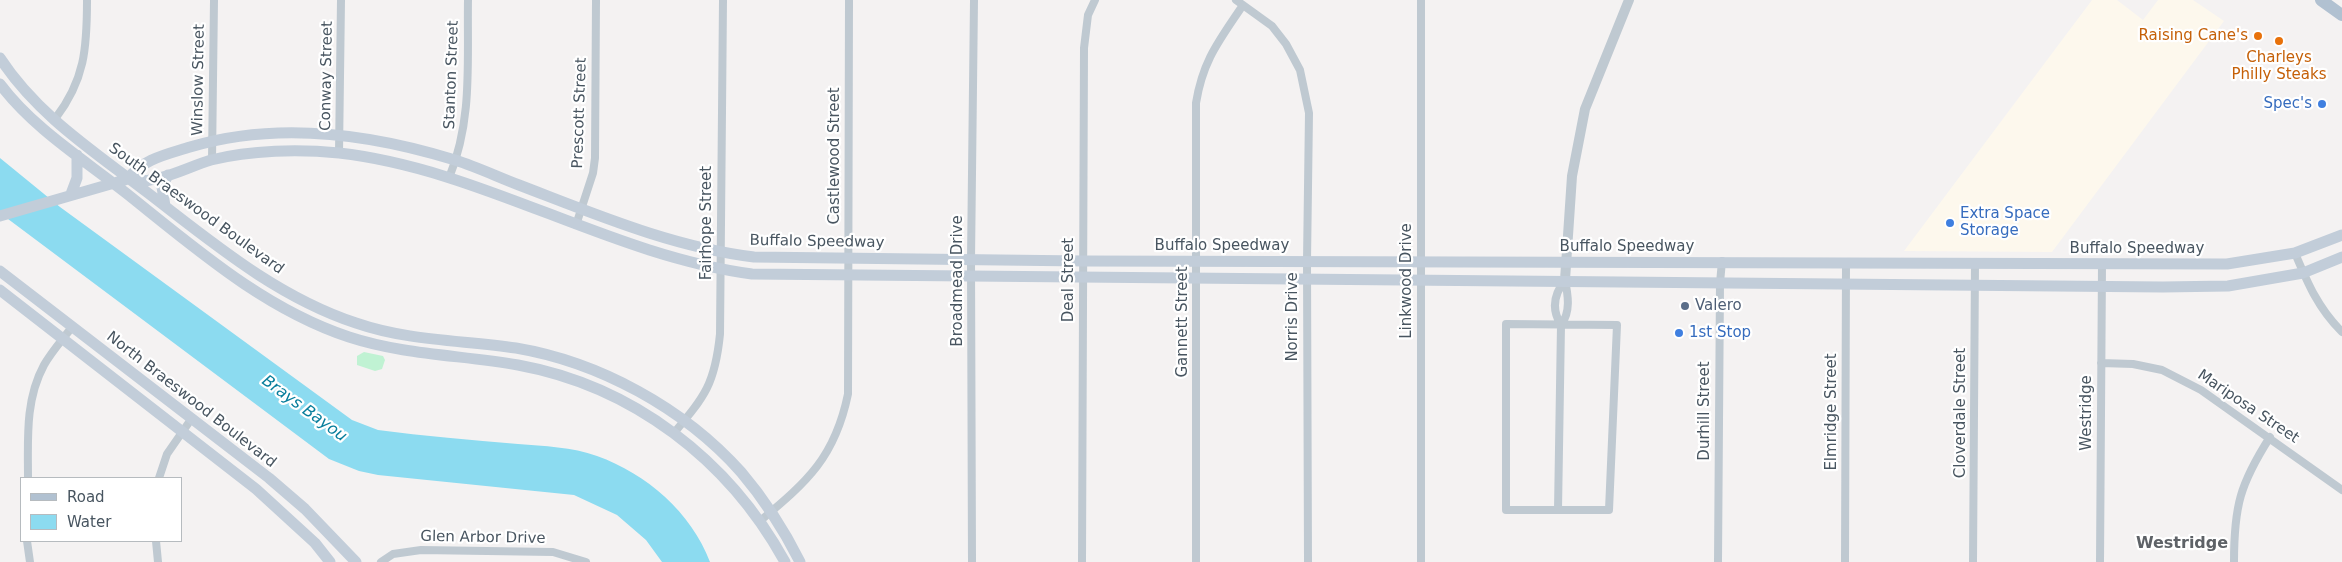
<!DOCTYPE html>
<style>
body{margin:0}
#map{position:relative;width:2342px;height:562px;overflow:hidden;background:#f4f2f2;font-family:"DejaVu Sans",sans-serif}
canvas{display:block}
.legend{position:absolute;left:20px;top:477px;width:162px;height:65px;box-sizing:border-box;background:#fff;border:1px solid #b6bbbf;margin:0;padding:6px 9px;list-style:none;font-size:15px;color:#485560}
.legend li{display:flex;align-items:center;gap:10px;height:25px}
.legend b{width:25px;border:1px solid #b6bbbf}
</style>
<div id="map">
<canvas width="2342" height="562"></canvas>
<ul class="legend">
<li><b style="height:6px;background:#b1c1d1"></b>Road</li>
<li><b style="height:14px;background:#8cdbf0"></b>Water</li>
</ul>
</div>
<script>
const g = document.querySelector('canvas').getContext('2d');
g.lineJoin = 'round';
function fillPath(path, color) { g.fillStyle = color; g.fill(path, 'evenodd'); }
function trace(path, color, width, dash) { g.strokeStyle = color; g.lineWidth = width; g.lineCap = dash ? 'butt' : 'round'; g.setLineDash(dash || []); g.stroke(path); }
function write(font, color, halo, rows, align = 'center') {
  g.font = font + ' "DejaVu Sans",sans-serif'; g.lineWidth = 4.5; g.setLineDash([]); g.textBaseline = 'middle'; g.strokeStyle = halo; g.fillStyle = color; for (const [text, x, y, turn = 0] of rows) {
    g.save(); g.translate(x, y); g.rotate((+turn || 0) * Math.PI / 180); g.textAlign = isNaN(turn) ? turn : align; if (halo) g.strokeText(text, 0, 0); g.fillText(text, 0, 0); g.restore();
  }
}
fillPath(new Path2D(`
 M 2092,0 L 2117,0 L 2143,20 L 2158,0 L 2193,0 L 2224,21 L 2052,252 L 1904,251 Z`), '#fdf8ed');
fillPath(new Path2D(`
 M 364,352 L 383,356 L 385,360 L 382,369 L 375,371 L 357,365 L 357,356 Z`), '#c0f2d3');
fillPath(new Path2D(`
 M 0,158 L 60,207 L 352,420 L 378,430 C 424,436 471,440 518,444 C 544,446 572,447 597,456 C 647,474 691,512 710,562 L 662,562 L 646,540 L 617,515 L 574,495 L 378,475 L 359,471 L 329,459 L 0,213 Z`), '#8cdbf0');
trace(new Path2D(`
 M 1236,0 L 1272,26 L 1286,44 L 1300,70 L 1309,113 L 1307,261 L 1308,562
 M 55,119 C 85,80 87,48 87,0
 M 339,153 L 341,0
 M 212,160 L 214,0
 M 449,178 C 473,119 467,62 468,0
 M 576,225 L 593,173 L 595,158 L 596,0
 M 2295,253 C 2308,284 2318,308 2342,332
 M 1506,324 L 1617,325 L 1609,510 L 1506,510 Z
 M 1561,325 C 1551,309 1554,294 1565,280
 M 2101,363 L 2133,364 L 2162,370 L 2201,390 L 2342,490
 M 674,433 C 705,396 715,384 720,334 L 723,0
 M 28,478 C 28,439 25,400 44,365 C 52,351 63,339 72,327
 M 159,478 L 167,454 L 192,418
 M 1558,510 L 1561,325 C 1571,312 1568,295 1565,280
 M 760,521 C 808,481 835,457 848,394 L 849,0
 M 27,541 L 30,562
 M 156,541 L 158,562
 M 381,562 L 393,554 L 421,550 L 553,552 L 586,562
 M 972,562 L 971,260 L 974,0
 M 1082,562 L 1084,48 L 1088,15 L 1095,0
 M 1196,562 L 1196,103 C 1203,60 1219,41 1243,5
 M 1421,562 L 1421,0
 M 1718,562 L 1720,283 L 1722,261
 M 1845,562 L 1846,262
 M 1973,562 L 1975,264
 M 2100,562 L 2102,264
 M 2234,562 C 2234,506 2240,484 2270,437`), '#bfc9d1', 8);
trace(new Path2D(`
 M 1565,280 L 1572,176 L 1585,109 L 1629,0`), '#bfc9d1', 10);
trace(new Path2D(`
 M 0,58 C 37,115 95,152 148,193 C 213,243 277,297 356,323 C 408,341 462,340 516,348 C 599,362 684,408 741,472 C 764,499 784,530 800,562
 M 0,84 C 33,128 83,159 126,193 C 195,248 264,309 349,337 C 404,355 461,355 518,365 C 633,386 729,460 785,562
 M 128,179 C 142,159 168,154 190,147 C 276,121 371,134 455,160 C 477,167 498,177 519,185 C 595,214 672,247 754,257 L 1083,261 L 2227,264 L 2295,253 L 2342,235
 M 71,194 L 77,178 L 77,155
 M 165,206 L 162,187 L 168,175
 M 0,216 L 128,179 C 135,179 144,182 150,180 C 171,177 191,166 211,160 C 251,150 299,149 339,153 C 482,169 609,255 752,274 L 2163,287 L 2228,286 L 2303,273 L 2342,257
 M 0,271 L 269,478 L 305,509 L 356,562
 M 0,290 L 256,489 L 315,543 L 330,562`), '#c2cdd9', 11);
trace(new Path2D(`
 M 2321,0 L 2342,15`), '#b1c1d1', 12);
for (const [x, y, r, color] of [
 [2258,36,5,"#e8710a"],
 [2279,41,5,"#e8710a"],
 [2322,104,5,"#3f7fe0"],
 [1950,223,5,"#3f7fe0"],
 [1685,306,5,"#5c6f8a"],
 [1679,333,5,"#3f7fe0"]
]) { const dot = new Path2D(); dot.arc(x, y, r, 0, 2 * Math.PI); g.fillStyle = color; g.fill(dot); trace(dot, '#fff', 2); }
write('15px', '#c56008', '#fff', [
 ["Raising Cane's",2248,36],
 ["Charleys",2279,58,"center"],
 ["Philly Steaks",2279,75,"center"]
], 'right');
write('15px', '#485560', '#fff', [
 ["Stanton Street",452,75,-88],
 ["Conway Street",327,76,-89],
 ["Winslow Street",199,80,-89],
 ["Prescott Street",580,113,-88],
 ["Castlewood Street",835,156,-90],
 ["South Braeswood Boulevard",196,209,36],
 ["Fairhope Street",707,223,-90],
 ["Buffalo Speedway",817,242,1],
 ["Buffalo Speedway",1222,246],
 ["Buffalo Speedway",1627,247],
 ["Buffalo Speedway",2137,249],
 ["Deal Street",1069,280,-90],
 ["Broadmead Drive",958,281,-90],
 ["Linkwood Drive",1407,281,-90],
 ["Norris Drive",1293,317,-90],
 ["Gannett Street",1183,322,-90],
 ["North Braeswood Boulevard",191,400,38],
 ["Mariposa Street",2248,407,34],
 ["Durhill Street",1705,411,-90],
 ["Elmridge Street",1832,412,-90],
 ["Cloverdale Street",1961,413,-90],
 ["Westridge",2087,413,-90],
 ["Glen Arbor Drive",483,538,1]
]);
write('15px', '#366cbe', '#fff', [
 ["Spec's",2312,104,"right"],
 ["Extra Space",1960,214],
 ["Storage",1960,231],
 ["1st Stop",1689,333]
], 'left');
write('15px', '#4e5e75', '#fff', [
 ["Valero",1695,306]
], 'left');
write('italic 16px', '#087e9c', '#fff', [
 ["Brays Bayou",304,409,36]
]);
write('bold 16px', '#5e6267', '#fff', [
 ["Westridge",2182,544]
]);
</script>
